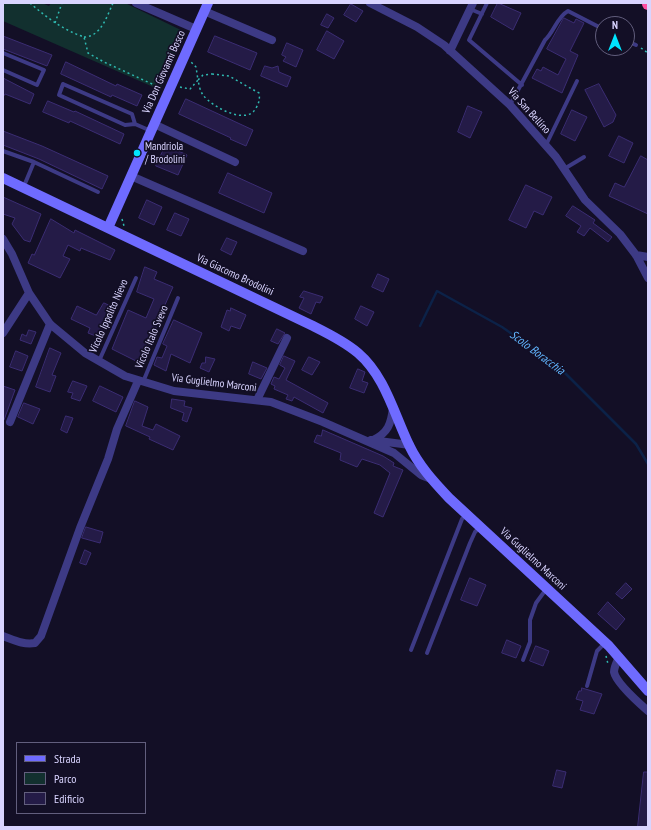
<!DOCTYPE html>
<style>
body{margin:0}
#map{position:relative;width:651px;height:830px;overflow:hidden;background:#130f26;font-family:"PT Sans Narrow",sans-serif}
canvas{display:block}
.frame{position:absolute;inset:0;border:4px solid #d9d4ff;pointer-events:none}
.legend{position:absolute;left:16px;top:742px;width:130px;height:72px;box-sizing:border-box;background:#130f26;border:1px solid #625e7d;margin:0;padding:5px 7px;list-style:none;font-size:12px;color:#d9d4ff}
.legend li{display:flex;align-items:center;gap:8px;height:20px}
.legend b{width:20px;border:1px solid #625e7d}
.north{position:absolute;left:595px;top:16px;width:40px;height:40px;box-sizing:border-box;background:#130f26;border:1px solid #625e7d;border-radius:50%;rotate:0deg;font-size:11px;font-weight:700;line-height:16px;text-align:center;color:#d9d4ff}
.north::after{content:'';display:block;margin:auto;width:14px;height:18px;background:#00e5ff;clip-path:polygon(50% 0,100% 100%,50% 72%,0 100%)}
</style>
<div id="map">
<canvas width="651" height="830"></canvas>
<div class="frame"></div>
<ul class="legend">
<li><b style="height:5px;background:#6f6bff"></b>Strada</li>
<li><b style="height:11px;background:#12302f"></b>Parco</li>
<li><b style="height:11px;background:#241b47"></b>Edificio</li>
</ul>
<div class="north">N</div>
</div>
<script>
const g = document.querySelector('canvas').getContext('2d');
g.lineJoin = 'round';
function fillPath(path, color) { g.fillStyle = color; g.fill(path, 'evenodd'); }
function trace(path, color, width, dash) { g.strokeStyle = color; g.lineWidth = width; g.lineCap = dash ? 'butt' : 'round'; g.setLineDash(dash || []); g.stroke(path); }
function write(font, color, halo, rows, align = 'center') {
  g.font = font + ' "PT Sans Narrow",sans-serif'; g.lineWidth = 3.5; g.setLineDash([]); g.textBaseline = 'middle'; g.strokeStyle = halo; g.fillStyle = color; for (const [text, x, y, turn = 0] of rows) {
    g.save(); g.translate(x, y); g.rotate((+turn || 0) * Math.PI / 180); g.textAlign = isNaN(turn) ? turn : align; if (halo) g.strokeText(text, 0, 0); g.fillText(text, 0, 0); g.restore();
  }
}
fillPath(new Path2D(`
 M 3,3 L 42,3 L 49,6 L 51,3 L 125,3 L 185,32 L 160,90 L 3,21 Z`), '#12302f');
trace(new Path2D(`
 M 420,326 L 437,291 L 502,327 L 558,366 L 636,444 L 648,464`), '#0c2248', 2.5);
const building = new Path2D(`
 M 498,3 L 521,13 L 513,30 L 491,17 Z
 M 351,4 L 363,11 L 356,22 L 344,15 Z
 M 327,14 L 334,18 L 328,28 L 321,25 Z
 M 564,18 L 574,23 L 576,19 L 584,23 L 570,51 L 578,55 L 562,93 L 532,78 L 537,69 L 541,71 L 543,67 L 558,75 L 566,59 L 547,49 Z
 M 327,31 L 344,41 L 334,59 L 317,50 Z
 M 3,36 L 52,55 L 47,66 L 3,49 Z
 M 215,36 L 257,53 L 250,70 L 208,52 Z
 M 287,43 L 303,50 L 296,67 L 283,61 L 286,57 L 282,55 Z
 M 66,62 L 116,86 L 117,84 L 142,95 L 137,106 L 112,95 L 111,97 L 61,74 Z
 M 265,66 L 272,68 L 278,66 L 279,72 L 291,77 L 287,87 L 261,76 Z
 M 3,78 L 34,94 L 30,104 L 5,94 L 3,97 Z
 M 599,84 L 616,115 L 613,122 L 604,127 L 585,90 Z
 M 186,99 L 253,130 L 246,146 L 230,139 L 231,138 L 179,114 Z
 M 48,101 L 74,112 L 75,111 L 124,134 L 120,144 L 70,121 L 69,123 L 43,112 Z
 M 468,106 L 482,112 L 470,138 L 458,132 Z
 M 572,110 L 587,117 L 575,141 L 561,134 Z
 M 3,131 L 42,146 L 108,176 L 102,189 L 39,159 L 3,145 Z
 M 619,136 L 633,143 L 624,163 L 609,156 Z
 M 166,145 L 187,155 L 178,175 L 156,166 Z
 M 641,156 L 648,160 L 648,214 L 609,196 L 615,183 L 624,187 Z
 M 228,173 L 272,193 L 264,213 L 219,193 Z
 M 526,185 L 552,197 L 543,215 L 534,211 L 526,228 L 509,220 Z
 M 3,197 L 41,214 L 30,242 L 24,240 L 12,224 L 15,218 L 3,214 Z
 M 147,200 L 162,207 L 154,225 L 139,218 Z
 M 573,206 L 595,220 L 593,223 L 612,237 L 608,242 L 590,228 L 584,236 L 577,232 L 581,226 L 566,216 Z
 M 175,213 L 189,219 L 181,236 L 167,230 Z
 M 51,219 L 74,233 L 75,230 L 115,250 L 110,260 L 81,248 L 80,251 L 68,245 L 63,256 L 70,259 L 60,278 L 28,263 L 32,254 L 34,255 Z
 M 227,238 L 237,242 L 231,255 L 221,250 Z
 M 145,267 L 157,272 L 154,279 L 173,287 L 155,327 L 157,328 L 155,334 L 144,358 L 142,357 L 140,363 L 112,349 L 128,310 L 146,318 L 154,299 L 137,292 Z
 M 378,274 L 389,279 L 383,292 L 372,287 Z
 M 304,291 L 323,297 L 320,303 L 316,302 L 311,314 L 299,308 L 304,298 L 300,297 Z
 M 104,303 L 113,307 L 101,338 L 88,333 L 90,328 L 71,319 L 77,306 L 96,315 Z
 M 361,306 L 374,312 L 367,326 L 355,319 Z
 M 231,308 L 246,315 L 240,329 L 231,326 L 229,331 L 221,327 L 227,310 L 230,311 Z
 M 174,320 L 202,333 L 190,363 L 171,354 L 166,371 L 154,365 L 157,357 L 162,358 L 167,346 L 163,344 Z
 M 277,329 L 285,333 L 278,344 L 271,341 Z
 M 29,330 L 36,332 L 31,344 L 20,340 L 22,334 L 26,336 Z
 M 50,348 L 61,353 L 52,375 L 56,376 L 50,392 L 36,387 Z
 M 16,351 L 28,356 L 22,371 L 10,367 Z
 M 284,356 L 295,361 L 286,380 L 328,403 L 323,413 L 294,397 L 292,401 L 286,399 L 288,395 L 274,389 L 275,386 L 271,384 L 274,377 L 279,379 L 285,368 L 280,365 Z
 M 206,357 L 215,359 L 209,372 L 200,368 L 202,363 L 205,363 Z
 M 309,357 L 320,362 L 312,375 L 302,370 Z
 M 253,362 L 267,368 L 261,379 L 249,374 Z
 M 358,369 L 365,372 L 362,381 L 368,383 L 364,393 L 350,388 Z
 M 73,381 L 87,386 L 80,401 L 71,398 L 73,393 L 68,392 Z
 M 3,386 L 15,390 L 4,420 L 3,420 Z
 M 100,386 L 123,397 L 116,412 L 93,401 Z
 M 172,399 L 185,401 L 184,406 L 192,408 L 187,422 L 182,420 L 184,413 L 171,408 Z
 M 135,401 L 148,407 L 142,426 L 153,430 L 156,424 L 180,436 L 173,450 L 149,439 L 150,437 L 126,426 Z
 M 24,403 L 40,409 L 33,424 L 18,417 Z
 M 66,416 L 73,418 L 67,433 L 61,430 Z
 M 323,430 L 383,456 L 394,463 L 393,466 L 403,470 L 383,517 L 374,513 L 390,473 L 380,465 L 362,459 L 357,467 L 340,460 L 341,453 L 314,442 L 317,435 L 321,436 Z
 M 86,527 L 103,532 L 100,543 L 82,538 Z
 M 85,550 L 91,553 L 86,565 L 80,563 Z
 M 470,578 L 486,585 L 477,606 L 461,600 Z
 M 626,583 L 632,589 L 622,599 L 616,594 Z
 M 608,602 L 625,619 L 616,630 L 598,614 Z
 M 507,640 L 521,646 L 516,658 L 502,653 Z
 M 536,646 L 549,651 L 543,666 L 530,661 Z
 M 582,688 L 602,694 L 594,714 L 580,710 L 583,701 L 576,699 L 579,691 L 581,691 Z
 M 557,770 L 566,772 L 562,788 L 553,786 Z
 M 644,772 L 648,772 L 648,827 L 638,827 Z`);
fillPath(building, '#241b47');
trace(building, '#3b2d73', 1);
trace(new Path2D(`
 M 30,3 C 46,17 63,30 84,37 L 88,53 L 104,62 L 161,88
 M 55,23 L 62,3
 M 84,37 C 101,37 107,16 113,3
 M 641,48 L 648,53
 M 212,74 L 229,76 L 259,93 C 260,99 259,103 256,108 C 247,126 212,107 203,95 C 200,91 199,85 198,80 L 203,75 Z
 M 180,87 L 190,89 L 198,80 L 196,67 L 191,62
 M 122,219 L 124,226
 M 606,656 L 608,664`), '#2fb8b0', 1.5, [2, 3]);
trace(new Path2D(`
 M 487,3 L 469,40 L 522,85
 M 470,9 L 482,14
 M 627,41 L 636,45
 M 3,53 L 44,70 L 37,85 L 3,70
 M 510,105 L 545,40 C 554,32 557,17 568,11 L 603,29
 M 135,124 L 125,125 L 59,95 L 63,84 L 132,114 L 135,124 L 151,131
 M 546,145 L 577,81
 M 3,151 L 34,162 L 98,192
 M 564,169 L 584,157
 M 24,186 L 34,162
 M 99,361 L 136,278
 M 143,382 L 178,298
 M 411,650 L 462,519 L 467,514
 M 427,653 L 470,543 L 475,532 L 480,527
 M 523,660 L 530,642 L 530,620 L 536,603 L 547,588
 M 587,686 L 597,651 L 605,643`), '#3d3a85', 4);
trace(new Path2D(`
 M 136,3 L 196,29
 M 370,3 L 417,27 L 444,45 L 510,105 L 556,157 L 585,200 L 620,234 L 636,255 L 648,278
 M 204,11 L 272,40
 M 450,51 L 473,3
 M 154,124 L 235,162
 M 131,176 L 303,251
 M 3,239 L 12,254 L 29,293 L 50,324 L 85,353 L 125,376 L 174,391 L 271,402 L 323,422 L 394,453 L 421,475 L 431,479
 M 636,255 L 648,257
 M 3,333 L 29,293
 M 257,400 L 287,338
 M 10,422 L 50,324
 M 371,440 L 410,445
 M 373,440 C 388,433 391,424 393,408
 M 3,636 C 14,640 23,645 35,643 L 41,636 L 80,528 L 108,459 L 117,429 L 138,381
 M 619,657 C 617,662 614,667 614,672 C 616,683 640,704 648,711`), '#3d3a85', 8);
trace(new Path2D(`
 M 3,178 L 311,325 C 327,333 344,341 358,353 C 385,376 394,414 409,445 C 419,466 434,482 449,498 L 609,646 L 648,691
 M 108,228 L 208,3`), '#6f6bff', 10);
trace(new Path2D(`
 M 648,3 L 648,4`), '#ff4fa3', 12);
for (const [x, y, r, color] of [
 [137,153,4,"#00e5ff"]
]) { const dot = new Path2D(); dot.arc(x, y, r, 0, 2 * Math.PI); g.fillStyle = color; g.fill(dot); trace(dot, '#130f26', 1.5); }
write('11px', '#d9d4ff', '#130f26', [
 ["Via Don Giovanni Bosco",164,72,-66],
 ["Via San Bellino",529,111,48],
 ["Via Giacomo Brodolini",235,275,25],
 ["Vicolo Ippolito Nievo",109,316,-66],
 ["Vicolo Italo Svevo",152,337,-67],
 ["Via Guglielmo Marconi",214,383,7],
 ["Via Guglielmo Marconi",533,559,43]
]);
write('11px', '#d9d4ff', '#130f26', [
 ["Mandriola",145,147],
 ["/ Brodolini",145,160]
], 'left');
write('italic 12px', '#62b6ff', '#130f26', [
 ["Scolo Boracchia",537,353,37]
]);
</script>
